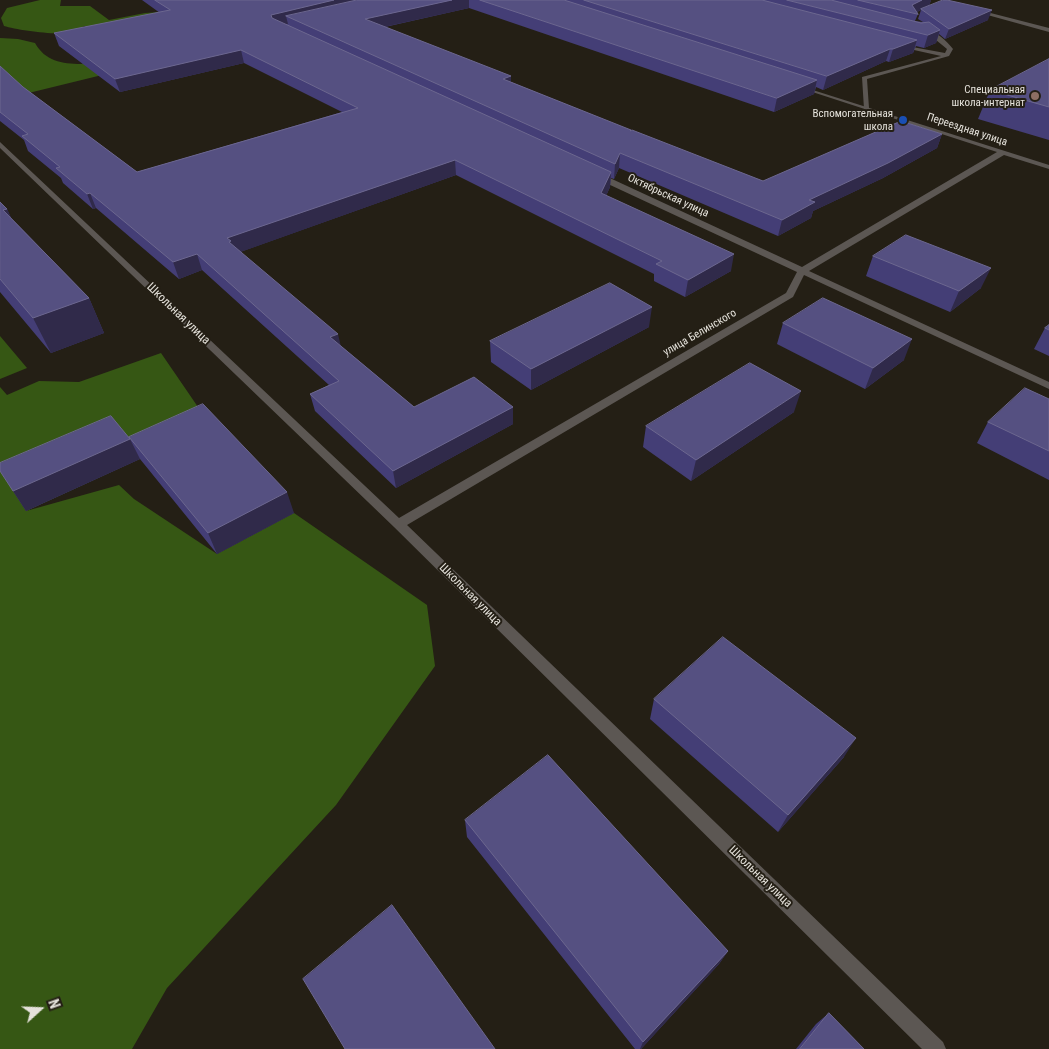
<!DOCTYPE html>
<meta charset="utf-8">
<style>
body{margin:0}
#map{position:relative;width:1049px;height:1049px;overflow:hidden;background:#241f15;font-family:"Roboto Condensed",sans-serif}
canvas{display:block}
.north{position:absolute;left:15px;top:984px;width:50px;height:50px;-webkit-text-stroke:4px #241f15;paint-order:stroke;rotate:70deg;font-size:14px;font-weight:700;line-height:20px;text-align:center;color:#e5e2db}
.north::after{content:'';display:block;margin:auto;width:18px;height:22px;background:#e5e2db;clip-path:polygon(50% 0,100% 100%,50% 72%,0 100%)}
</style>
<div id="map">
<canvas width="1049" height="1049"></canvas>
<div class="north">N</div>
</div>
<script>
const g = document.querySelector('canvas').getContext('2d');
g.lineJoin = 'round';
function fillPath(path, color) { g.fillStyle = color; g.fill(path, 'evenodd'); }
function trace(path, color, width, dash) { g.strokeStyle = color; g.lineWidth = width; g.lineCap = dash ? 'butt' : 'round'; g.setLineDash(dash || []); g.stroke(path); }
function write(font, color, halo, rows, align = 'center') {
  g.font = font + ' "Roboto Condensed",sans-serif'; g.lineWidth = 4; g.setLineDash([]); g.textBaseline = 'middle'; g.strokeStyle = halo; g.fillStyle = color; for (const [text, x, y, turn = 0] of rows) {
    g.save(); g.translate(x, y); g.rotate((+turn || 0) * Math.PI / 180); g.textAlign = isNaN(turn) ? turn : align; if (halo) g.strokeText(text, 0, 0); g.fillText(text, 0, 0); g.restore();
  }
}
fillPath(new Path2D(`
 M 40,0 L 61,0 L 60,6 L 90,6 L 109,20 L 145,13 L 160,12 L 159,15 L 88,32 L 85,26 C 80,27 76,31 71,32 C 58,36 17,30 4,26 L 1,18 L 7,8 Z
 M 268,25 L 143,65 L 0,100 L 0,38 L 18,39 L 35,43 C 45,61 62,64 81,64 Z
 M 0,336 L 27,368 L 0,379 Z
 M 161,353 L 211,426 L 26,511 L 119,485 L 134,499 L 217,554 L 294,513 L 427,605 L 435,666 L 336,805 L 167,988 L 132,1049 L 0,1049 L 0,387 L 7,395 L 39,381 L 79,382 Z`), '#365714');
fillPath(new Path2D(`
 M 975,9 L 1049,28 L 1049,32 L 973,11 Z
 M 925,29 C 935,30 947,41 953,49 L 949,56 L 867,79 L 869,108 L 864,109 L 862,77 L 941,56 L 896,46 L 896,44 L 945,53 L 947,49 L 925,31 Z`), '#5c5753');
fillPath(new Path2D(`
 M 797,85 L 1049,165 L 1049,169 L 1004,155 L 809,271 L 1049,382 L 1049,389 L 804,275 L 793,297 L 407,525 L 943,1042 L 946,1049 L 922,1049 L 394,527 L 0,148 L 0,142 L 399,518 L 786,293 L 797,272 L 593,177 L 593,173 L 599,173 L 802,267 L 997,152 L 797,87 Z`), '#5c5753');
fillPath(new Path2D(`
 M 142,0 L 931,0 L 929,6 L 988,20 L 945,39 L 939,34 L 936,43 L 924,48 L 916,46 L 913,53 L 889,62 L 886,61 L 823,90 L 816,87 L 814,94 L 774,112 L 469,8 L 385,27 L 511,82 L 631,131 L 763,181 L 942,134 L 937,148 L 883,178 L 813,211 L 811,218 L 778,236 L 619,168 L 614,179 L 611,178 L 610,187 L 606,196 L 731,271 L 685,297 L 654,281 L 654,274 L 456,175 L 240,252 L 341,346 L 414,407 L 513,407 L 513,424 L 396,488 L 315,411 L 310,394 L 329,385 L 202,270 L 179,279 L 96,208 L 93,209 L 63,183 L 61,178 L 28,151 L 24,140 L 0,121 L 0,66 L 23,87 L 137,172 L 342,112 L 244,63 L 120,92 L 59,46 L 54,33 L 160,13 ZM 921,10 L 918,19 L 923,22 L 915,21 L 918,14 L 917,12 Z
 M 1049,59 L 1049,140 L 978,119 L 990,90 Z
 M 0,202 L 7,209 L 11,218 L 89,298 L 104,333 L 51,353 L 0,292 Z
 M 873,256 L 981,288 L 950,312 L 866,276 Z
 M 783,323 L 904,360 L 865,389 L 777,344 Z
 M 1049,325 L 1049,356 L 1034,349 L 1045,328 Z
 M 649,327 L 531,390 L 491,362 L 490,341 Z
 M 1049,399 L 1049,480 L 977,443 L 988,422 Z
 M 794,412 L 691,481 L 643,447 L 646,426 Z
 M 130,439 L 294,513 L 217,554 L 140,459 L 26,511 L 13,491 Z
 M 654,699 L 844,757 L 778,832 L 650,719 Z
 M 465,820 L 728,951 L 719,964 L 641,1049 L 635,1049 L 467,837 Z
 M 829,1013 L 864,1049 L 796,1049 L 816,1024 Z`), '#443e76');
fillPath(new Path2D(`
 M 334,0 L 382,0 L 286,16 L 288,24 L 273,27 L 271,15 Z
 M 452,0 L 469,0 L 469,8 L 366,31 L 365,19 Z
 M 922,0 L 931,0 L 929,6 L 921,9 L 921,10 L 915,13 L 912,5 Z
 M 992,10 L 988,20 L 945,39 L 949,29 Z
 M 940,30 L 936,43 L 924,48 L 928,35 Z
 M 917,40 L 913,53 L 889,62 L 893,49 Z
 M 890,49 L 886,61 L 823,90 L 827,76 Z
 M 241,50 L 244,63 L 120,92 L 115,79 Z
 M 511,76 L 511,90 L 503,79 Z
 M 817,80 L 814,94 L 774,112 L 777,98 Z
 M 942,134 L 937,148 L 883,178 L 813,211 L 811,218 L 778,236 L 782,220 L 809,200 Z
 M 620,153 L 619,168 L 614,179 L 615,164 Z
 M 455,160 L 456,175 L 235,254 L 227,238 Z
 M 611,172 L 610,187 L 600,209 L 601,193 Z
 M 90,193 L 96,208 L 93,209 L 87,194 Z
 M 7,209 L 23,242 L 3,210 Z
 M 197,254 L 202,270 L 179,279 L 173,262 Z
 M 734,254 L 731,271 L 685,297 L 688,280 Z
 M 991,268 L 981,288 L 950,312 L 959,291 Z
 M 89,298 L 104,333 L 51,353 L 33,318 Z
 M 652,307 L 649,327 L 531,390 L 531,369 Z
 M 338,334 L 342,351 L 330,337 Z
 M 912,339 L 904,360 L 865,389 L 873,368 Z
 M 801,391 L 794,412 L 691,481 L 696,460 Z
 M 513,407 L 513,424 L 396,488 L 393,471 Z
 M 130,439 L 140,459 L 26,511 L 13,491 Z
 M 287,492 L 294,513 L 217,554 L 208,533 Z
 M 856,738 L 844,757 L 778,832 L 788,815 Z
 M 728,951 L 719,964 L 641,1049 L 640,1049 L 643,1042 Z`), '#302a4a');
const building = new Path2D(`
 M 155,0 L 334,0 L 271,15 L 272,18 L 611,172 L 601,193 L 734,254 L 688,280 L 656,264 L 662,261 L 455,160 L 227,238 L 231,241 L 229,242 L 338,334 L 330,337 L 414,407 L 474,377 L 513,407 L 393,471 L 310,394 L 339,381 L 197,254 L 173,262 L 90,193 L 87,194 L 56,168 L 60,167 L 22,136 L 28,134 L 0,112 L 0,66 L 23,87 L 137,172 L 358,108 L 241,50 L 115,79 L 54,33 L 170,10 Z
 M 357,0 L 452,0 L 365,19 L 511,76 L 503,79 L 631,130 L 630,131 L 632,130 L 763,181 L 901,121 L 942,134 L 888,163 L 809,200 L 815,202 L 782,220 L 620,153 L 615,164 L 286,16 Z
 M 480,0 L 564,0 L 817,80 L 777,98 Z
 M 584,0 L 762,0 L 917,40 L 893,49 L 890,49 L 827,76 Z
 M 787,0 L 831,0 L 921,23 L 929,22 L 940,30 L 928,35 Z
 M 858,0 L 922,0 L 912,5 L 918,14 Z
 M 943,0 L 947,0 L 992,10 L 949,29 L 921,9 Z
 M 1049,59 L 1049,107 L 990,90 Z
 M 0,202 L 7,209 L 3,210 L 89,298 L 33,318 L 0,279 Z
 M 906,235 L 991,268 L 959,291 L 873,256 Z
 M 610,283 L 652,307 L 531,369 L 490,341 Z
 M 823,298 L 912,339 L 873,368 L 783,323 Z
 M 1049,325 L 1049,330 L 1045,328 Z
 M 750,363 L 801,391 L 696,460 L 646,426 Z
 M 1025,388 L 1049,399 L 1049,451 L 988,422 Z
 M 203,404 L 287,492 L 208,533 L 129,437 Z
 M 111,416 L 130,439 L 13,491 L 0,471 L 0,463 Z
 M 723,637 L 856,738 L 788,815 L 654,699 Z
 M 548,755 L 728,951 L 643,1042 L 465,820 Z
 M 392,905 L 495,1049 L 345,1049 L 303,979 Z
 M 829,1013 L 864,1049 L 800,1049 Z`);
fillPath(building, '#555081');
trace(building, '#6c678f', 1);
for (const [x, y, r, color] of [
 [1035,96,5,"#8d6e63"],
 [903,120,5,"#1a4fb4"]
]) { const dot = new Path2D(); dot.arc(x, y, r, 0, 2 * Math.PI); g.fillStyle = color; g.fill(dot); trace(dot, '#241f15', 2); }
write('11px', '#e5e2db', '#241f15', [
 ["Специальная",1025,90],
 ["школа-интернат",1025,103],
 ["Вспомогательная",893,114],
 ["школа",893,127]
], 'right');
write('11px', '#e5e2db', '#241f15', [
 ["Переездная улица",967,130,18],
 ["Октябрьская улица",668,196,25],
 ["улица Белинского",700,333,-30]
]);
write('12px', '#e5e2db', '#241f15', [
 ["Школьная улица",178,314,44],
 ["Школьная улица",470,595,45],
 ["Школьная улица",760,877,44]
]);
</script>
